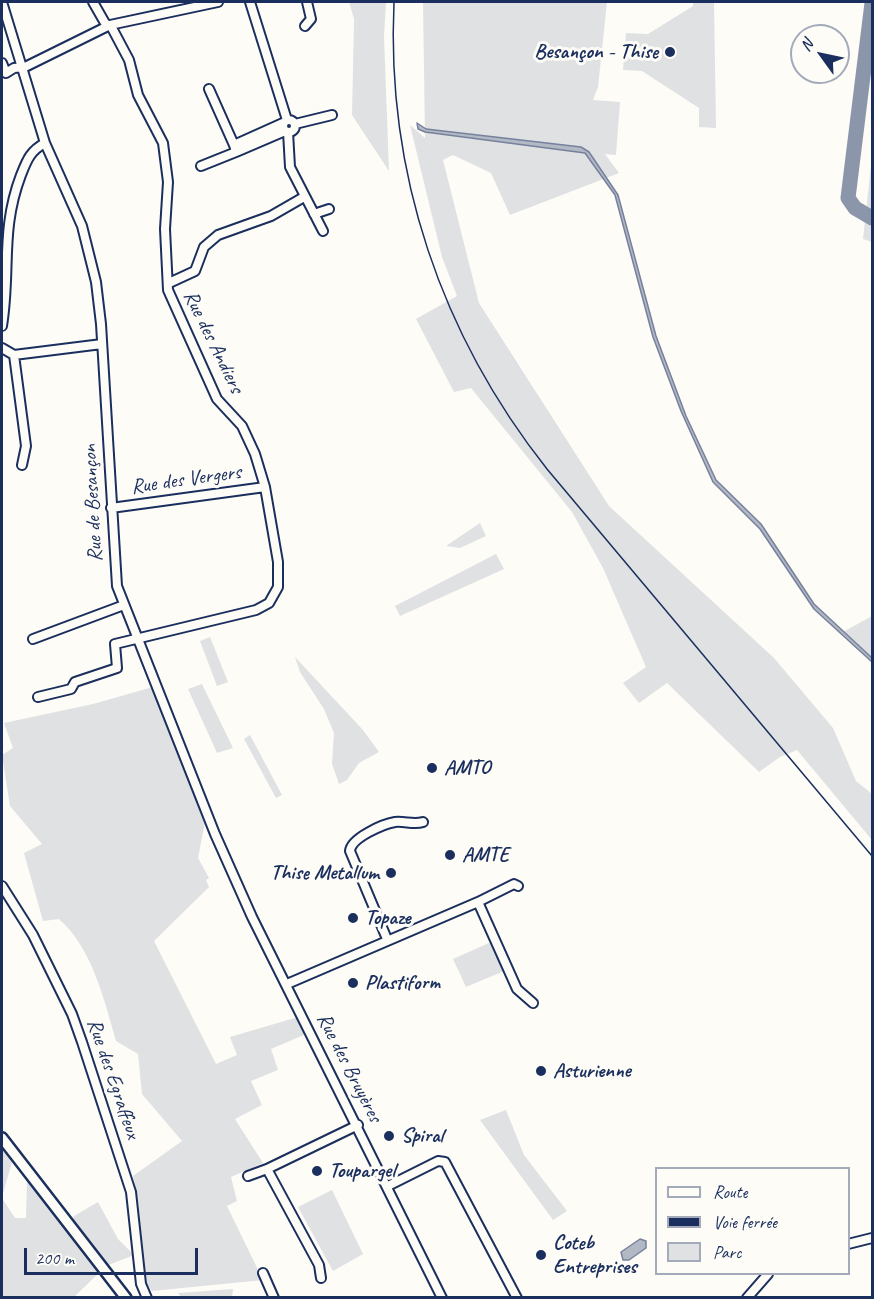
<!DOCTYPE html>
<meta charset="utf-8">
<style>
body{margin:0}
#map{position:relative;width:874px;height:1299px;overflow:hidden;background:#fdfcf7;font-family:Caveat,sans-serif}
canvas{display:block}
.frame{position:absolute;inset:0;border:3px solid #1b2f5e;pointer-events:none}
.legend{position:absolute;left:655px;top:1167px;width:195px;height:108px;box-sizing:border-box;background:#fdfcf7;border:2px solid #a3aaba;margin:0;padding:8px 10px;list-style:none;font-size:18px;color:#1b2f5e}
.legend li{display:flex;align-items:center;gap:12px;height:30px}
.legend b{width:30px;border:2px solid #a3aaba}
.north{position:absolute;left:790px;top:24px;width:60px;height:60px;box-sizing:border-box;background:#fdfcf7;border:2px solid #a3aaba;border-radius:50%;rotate:303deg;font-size:16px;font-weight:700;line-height:24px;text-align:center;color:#1b2f5e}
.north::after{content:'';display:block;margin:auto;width:21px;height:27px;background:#1b2f5e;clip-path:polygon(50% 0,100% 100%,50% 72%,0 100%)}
.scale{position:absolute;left:24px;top:1248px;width:174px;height:27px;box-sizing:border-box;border:3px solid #1b2f5e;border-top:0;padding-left:8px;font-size:18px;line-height:21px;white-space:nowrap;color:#1b2f5e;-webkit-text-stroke:4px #fdfcf7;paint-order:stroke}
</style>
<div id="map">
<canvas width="874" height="1299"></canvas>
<div class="frame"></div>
<ul class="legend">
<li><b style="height:8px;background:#fdfcf7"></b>Route</li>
<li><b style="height:8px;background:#1b2f5e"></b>Voie ferrée</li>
<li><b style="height:16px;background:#e0e1e3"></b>Parc</li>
</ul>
<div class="north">N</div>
<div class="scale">200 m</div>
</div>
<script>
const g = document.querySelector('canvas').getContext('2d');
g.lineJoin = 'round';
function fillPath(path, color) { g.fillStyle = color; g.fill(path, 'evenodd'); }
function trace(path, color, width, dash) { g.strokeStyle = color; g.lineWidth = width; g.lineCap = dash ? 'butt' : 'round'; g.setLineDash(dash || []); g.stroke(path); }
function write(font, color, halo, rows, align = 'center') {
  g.font = font + ' Caveat,sans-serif'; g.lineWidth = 6; g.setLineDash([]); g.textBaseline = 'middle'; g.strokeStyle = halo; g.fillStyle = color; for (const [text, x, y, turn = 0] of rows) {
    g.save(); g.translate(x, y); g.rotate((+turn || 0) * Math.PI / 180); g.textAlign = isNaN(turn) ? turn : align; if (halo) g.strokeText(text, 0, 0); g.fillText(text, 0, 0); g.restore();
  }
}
fillPath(new Path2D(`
 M 349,2 L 386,2 L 384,37 L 389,171 L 352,115 L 354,19 Z
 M 423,2 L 607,2 L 598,87 L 593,100 L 620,102 L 616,155 L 605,154 L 619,173 L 510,215 L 491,173 L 453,155 L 443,160 L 479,303 L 609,506 L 774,658 L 833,728 L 856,781 L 872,794 L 872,840 L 797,750 L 780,757 L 759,772 L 667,683 L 639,703 L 623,683 L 646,667 L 603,568 L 572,512 L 471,388 L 454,392 L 416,319 L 457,296 L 442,257 L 410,125 L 425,138 Z
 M 693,2 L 714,2 L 716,128 L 699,127 L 699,108 L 642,71 L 623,70 L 626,33 L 648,34 L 693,6 Z
 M 872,156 L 872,242 L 863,239 Z
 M 480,523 L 486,536 L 460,548 L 446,546 Z
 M 496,554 L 504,569 L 400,616 L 395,606 Z
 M 872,616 L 872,658 L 843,632 Z
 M 210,637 L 228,682 L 217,686 L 200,641 Z
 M 295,657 L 363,730 L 379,752 L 359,763 L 347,780 L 339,784 L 332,764 L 334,733 L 324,709 L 300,672 Z
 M 202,684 L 233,748 L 217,753 L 188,689 Z
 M 153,687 L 205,822 L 198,858 L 209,878 L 206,880 L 209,887 L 154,941 L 216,1064 L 237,1055 L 230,1037 L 298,1017 L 306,1034 L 271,1049 L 278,1070 L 251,1081 L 262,1105 L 235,1119 L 263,1163 L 231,1177 L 237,1201 L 227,1206 L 263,1280 L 152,1291 L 145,1282 L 138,1200 L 133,1176 L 182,1141 L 142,1094 L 138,1054 L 116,1041 C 104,999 92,948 59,919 L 43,921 L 24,853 L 42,844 L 10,806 L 2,755 L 13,748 L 4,723 L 93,704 Z
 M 250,735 L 282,795 L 276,798 L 244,739 Z
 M 491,942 L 504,971 L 466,987 L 453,959 Z
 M 506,1110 L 524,1155 L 567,1211 L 553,1220 L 480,1120 Z
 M 2,1148 L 12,1162 L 2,1197 Z
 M 27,1180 L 100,1272 L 74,1297 L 2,1297 L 2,1198 L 15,1218 L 26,1218 Z
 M 332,1190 L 363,1254 L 333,1271 L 298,1207 Z
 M 98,1202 L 118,1239 L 134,1255 L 106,1266 L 72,1222 L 74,1216 Z
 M 233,1289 L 232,1297 L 181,1297 L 178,1293 Z`), '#e0e1e3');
const water = new Path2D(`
 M 417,123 L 426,129 L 581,147 L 589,152 L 618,195 L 656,336 L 686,416 L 716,480 L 761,524 L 814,604 L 872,658 L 872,662 L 814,609 L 760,529 L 713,482 L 681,411 L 653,337 L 615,195 L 585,153 L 425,132 L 418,129 Z
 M 640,1239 L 646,1241 L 646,1248 L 629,1260 L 623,1260 L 621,1252 Z`);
fillPath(water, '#b3b8c5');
trace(water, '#76819c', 1.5);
trace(new Path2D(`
 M 872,3 L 848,198 L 855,208 L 872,218`), '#8c96aa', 15);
const minor = new Path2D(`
 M 2,2 L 45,143 L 82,226 L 96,282 L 101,324 L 117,586 L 215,834 L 252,917 L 442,1298
 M 250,2 L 287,120
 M 305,26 L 311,19 L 307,2
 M 2,63 L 6,73 L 14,68 L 25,67 L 110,25 L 218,2
 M 209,89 L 234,145
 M283 126a6 6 0 1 1 12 0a6 6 0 1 1-12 0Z
 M 283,123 L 234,145 L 236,152 L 285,131
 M 295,124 L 332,115
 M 288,132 L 290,167 L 323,231
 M 201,166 L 236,152
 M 314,214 L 329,209
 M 169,283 L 195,271 L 204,247 L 218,235 L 271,216 L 304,197
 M 2,326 C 11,271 0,230 21,175 C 27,160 30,151 45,143
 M 2,348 L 14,355 L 26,446 L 22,465
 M 14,355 L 102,344
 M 111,508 L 265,487
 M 33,639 L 124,605
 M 38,697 L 71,689 L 75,682 L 117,668 L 115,644 L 256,610 L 269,603 L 278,587 L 278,562 L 265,487 L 255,454 L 242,426 L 217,399 L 168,290 L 165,229 L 168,182 L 163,143 L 138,95 L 129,60 L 112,28 L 105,23 L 93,2
 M 2,886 L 33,935 L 72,1014 L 82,1042 L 131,1192 L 141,1284 L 147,1298
 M 478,902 L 514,884 L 518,886
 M 387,939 L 350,851 C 351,838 383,824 395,822 C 405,821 414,825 423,822
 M 287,984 L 478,902 L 517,989 L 533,1003
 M 248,1176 L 267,1169
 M 388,1186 L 438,1161 L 445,1162 L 517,1298
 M 848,1244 L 872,1238
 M 263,1273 L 274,1298
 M 321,1278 L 319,1265 L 267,1169 L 358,1125
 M 747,1298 L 768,1274`);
const major = new Path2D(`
 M 2,1138 L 126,1298`);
trace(minor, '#1b2f5e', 12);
trace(major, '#1b2f5e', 14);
trace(minor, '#fdfcf7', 8);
trace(major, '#fdfcf7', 9);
trace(new Path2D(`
 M 394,2 C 386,173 441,335 547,469 L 872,856`), '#1b2f5e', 1.5);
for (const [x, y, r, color] of [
 [670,52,6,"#1b2f5e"],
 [432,768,6,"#1b2f5e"],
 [450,855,6,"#1b2f5e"],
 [391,873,6,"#1b2f5e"],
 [353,918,6,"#1b2f5e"],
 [353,983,6,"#1b2f5e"],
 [541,1071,6,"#1b2f5e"],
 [389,1136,6,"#1b2f5e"],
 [317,1171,6,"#1b2f5e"],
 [541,1255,6,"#1b2f5e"]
]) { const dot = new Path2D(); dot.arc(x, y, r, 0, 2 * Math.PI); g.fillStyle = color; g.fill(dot); trace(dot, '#fdfcf7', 2); }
write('bold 21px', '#1b2f5e', '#fdfcf7', [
 ["Besançon - Thise",658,52,"right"],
 ["AMTO",444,768],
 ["AMTE",462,855],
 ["Thise Metallum",379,873,"right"],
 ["Topaze",365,918],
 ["Plastiform",365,983],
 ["Asturienne",553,1071],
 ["Spiral",401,1136],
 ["Toupargel",329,1171],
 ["Coteb",553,1243],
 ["Entreprises",553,1267]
], 'left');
write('21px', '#1b2f5e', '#fdfcf7', [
 ["Rue des Andiers",213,342,64],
 ["Rue des Vergers",186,480,-8],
 ["Rue de Besançon",93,503,-93],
 ["Rue des Bruyères",349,1068,63],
 ["Rue des Egraffeux",113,1079,71]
]);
</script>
